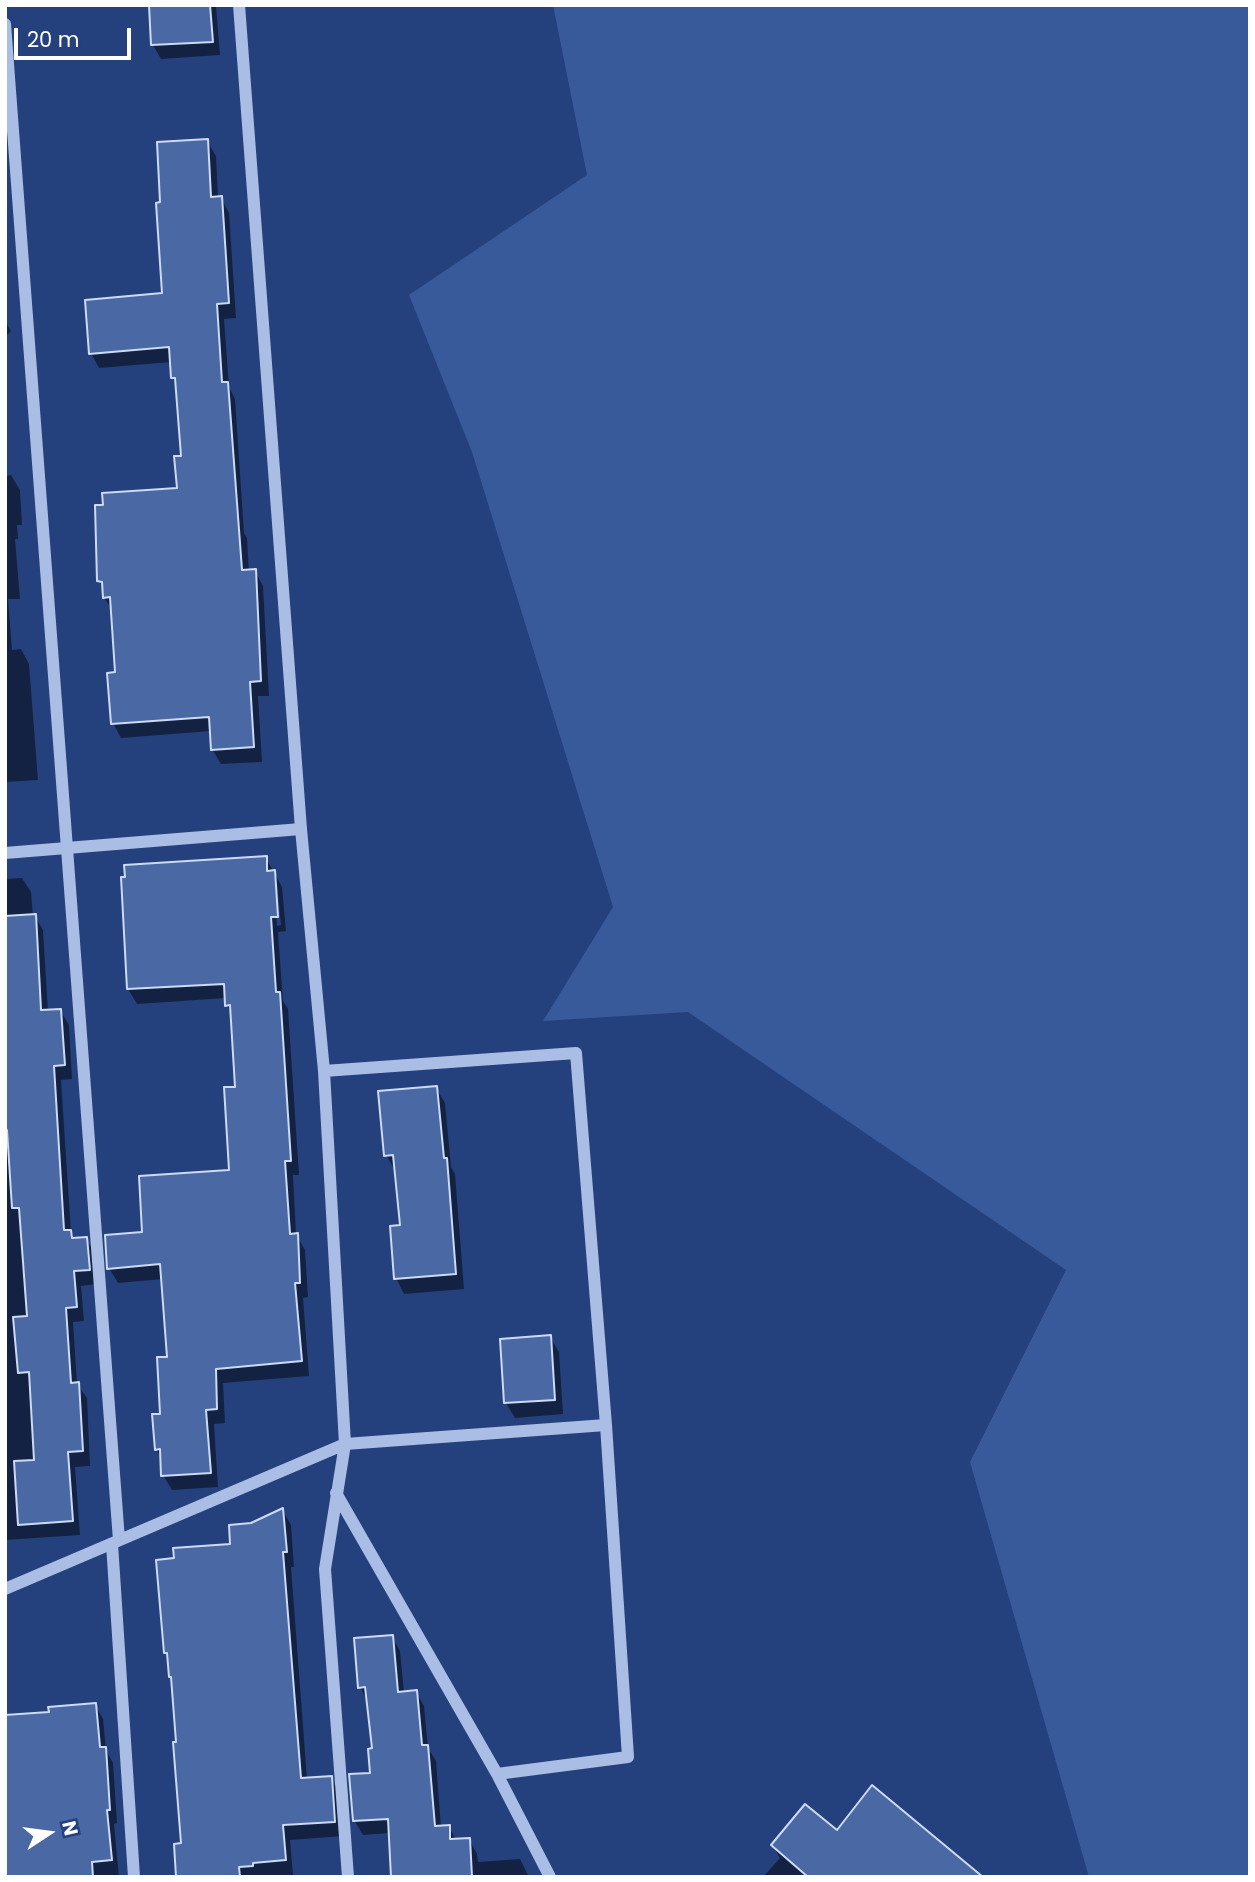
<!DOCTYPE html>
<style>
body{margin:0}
#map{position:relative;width:1255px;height:1882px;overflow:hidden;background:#25417d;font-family:Poppins,sans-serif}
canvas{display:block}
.frame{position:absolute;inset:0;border:7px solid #fff;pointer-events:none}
.north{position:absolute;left:14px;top:1798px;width:70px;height:70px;-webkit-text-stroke:5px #25417d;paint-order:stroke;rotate:77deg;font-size:19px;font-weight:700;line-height:28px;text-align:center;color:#fff}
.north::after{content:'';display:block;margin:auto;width:24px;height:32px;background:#fff;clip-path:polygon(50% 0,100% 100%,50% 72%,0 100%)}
.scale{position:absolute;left:14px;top:28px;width:117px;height:32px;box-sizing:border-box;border:4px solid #fff;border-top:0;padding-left:9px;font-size:21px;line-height:24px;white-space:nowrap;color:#fff;-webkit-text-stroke:5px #25417d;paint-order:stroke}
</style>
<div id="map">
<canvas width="1255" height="1882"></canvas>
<div class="frame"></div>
<div class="north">N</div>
<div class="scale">20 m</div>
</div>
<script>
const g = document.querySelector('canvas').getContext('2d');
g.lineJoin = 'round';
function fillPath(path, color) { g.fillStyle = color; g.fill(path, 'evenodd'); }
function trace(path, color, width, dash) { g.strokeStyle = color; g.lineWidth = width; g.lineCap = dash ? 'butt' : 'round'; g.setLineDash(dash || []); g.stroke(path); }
fillPath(new Path2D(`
 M 553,5 L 1250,5 L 1250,1877 L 1089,1877 L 970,1462 L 1066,1270 L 688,1012 L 543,1021 L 613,907 L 472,452 L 409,295 L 587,175 Z`), '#38599a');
fillPath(new Path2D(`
 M 150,5 L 216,5 L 220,55 L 161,59 L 153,45 Z
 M 207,141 L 216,156 L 218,198 L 221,198 L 229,213 L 236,318 L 224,319 L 229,387 L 235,399 L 244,533 L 247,538 L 249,572 L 255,571 L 263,586 L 269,696 L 258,696 L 262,762 L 221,764 L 212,749 L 211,731 L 121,738 L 113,723 L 116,674 L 113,612 L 104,597 L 104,589 L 99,581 L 104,506 L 179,490 L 183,457 L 177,386 L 173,378 L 172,362 L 99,368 L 91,353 L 164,295 L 162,204 Z
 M 5,321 L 11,331 L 5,337 Z
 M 11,475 L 20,490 L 22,525 L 17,525 L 18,539 L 15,539 L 20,599 L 8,599 L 12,650 L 21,649 L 29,664 L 38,780 L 5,782 L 5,476 Z
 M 266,858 L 282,887 L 286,931 L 278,932 L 283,1001 L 288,1009 L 299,1175 L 293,1175 L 296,1234 L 305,1250 L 308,1297 L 303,1298 L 309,1376 L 223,1383 L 225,1423 L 214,1424 L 218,1487 L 172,1490 L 163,1475 L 162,1459 L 156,1449 L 169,1358 L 163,1279 L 118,1283 L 109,1268 L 144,1234 L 231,1171 L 237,1088 L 233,1016 L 227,1005 L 226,998 L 137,1004 L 128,989 ZM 274,880 L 277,884 L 281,925 L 277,926 Z
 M 22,878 L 31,892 L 33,916 L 35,916 L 43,930 L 48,1011 L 60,1010 L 69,1025 L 72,1079 L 61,1080 L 71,1232 L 75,1240 L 86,1239 L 95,1253 L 97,1284 L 81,1286 L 84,1321 L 73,1322 L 77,1384 L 87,1398 L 90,1466 L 75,1467 L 80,1535 L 5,1540 L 5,879 Z
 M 436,1088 L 445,1103 L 451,1167 L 455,1174 L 464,1289 L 404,1294 L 396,1278 L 402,1227 L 395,1170 L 386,1155 Z
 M 550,1337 L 559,1352 L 563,1414 L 515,1418 L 506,1403 Z
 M 283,1511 L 291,1525 L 294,1567 L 291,1567 L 307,1779 L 331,1778 L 339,1793 L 343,1836 L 290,1840 L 293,1875 L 178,1877 L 183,1845 L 173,1680 L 169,1659 L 165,1653 L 175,1560 L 232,1545 L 252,1525 Z
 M 392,1637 L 400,1651 L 404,1693 L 416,1692 L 424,1706 L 428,1748 L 436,1761 L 441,1827 L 449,1827 L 456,1840 L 469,1839 L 477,1854 L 478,1862 L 520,1859 L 529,1877 L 393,1877 L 390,1833 L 363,1835 L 354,1820 L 372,1774 L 374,1750 L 368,1702 L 360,1687 Z
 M 95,1705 L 103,1719 L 106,1750 L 113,1763 L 117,1823 L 114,1824 L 119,1877 L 5,1877 L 51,1714 Z
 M 837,1833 L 978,1877 L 763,1877 L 780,1858 L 773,1846 Z`), '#0007');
const building = new Path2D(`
 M 149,5 L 210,5 L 213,42 L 151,45 Z
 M 208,139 L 211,197 L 222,196 L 229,303 L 217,304 L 222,382 L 228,382 L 242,570 L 256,569 L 261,681 L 250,682 L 254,747 L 211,750 L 209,717 L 111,724 L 107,673 L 115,672 L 110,597 L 103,598 L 102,582 L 97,581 L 95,505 L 103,505 L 102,493 L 177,488 L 174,456 L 181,456 L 175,378 L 171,378 L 169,347 L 89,354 L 85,300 L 162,293 L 156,203 L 160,202 L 157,142 Z
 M 267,856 L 267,871 L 275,870 L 278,917 L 271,917 L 276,992 L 280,992 L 291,1161 L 285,1161 L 290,1234 L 298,1233 L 300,1283 L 295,1283 L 302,1361 L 216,1369 L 217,1409 L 206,1410 L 211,1473 L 161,1476 L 160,1449 L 155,1450 L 152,1414 L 160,1414 L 157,1357 L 167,1357 L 160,1264 L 107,1269 L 105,1235 L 142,1232 L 139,1176 L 229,1170 L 224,1087 L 235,1087 L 230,1005 L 225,1006 L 224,984 L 127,989 L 121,877 L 125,877 L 124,865 Z
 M 36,914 L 41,1010 L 61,1009 L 65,1065 L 54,1066 L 64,1230 L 71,1230 L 72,1238 L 87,1237 L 90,1270 L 74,1271 L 77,1307 L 66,1308 L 71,1383 L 79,1382 L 83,1451 L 68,1452 L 73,1521 L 18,1525 L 14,1461 L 34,1460 L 29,1372 L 18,1373 L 13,1317 L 27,1316 L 19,1208 L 12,1208 L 7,1130 L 5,1130 L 5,916 Z
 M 437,1086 L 444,1158 L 447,1158 L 456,1274 L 394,1279 L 390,1226 L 400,1225 L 393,1155 L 384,1156 L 378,1091 Z
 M 551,1335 L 555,1400 L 504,1403 L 500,1339 Z
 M 283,1508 L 287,1552 L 283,1552 L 301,1778 L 332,1776 L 335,1822 L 283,1825 L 286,1860 L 253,1863 L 253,1866 L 239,1867 L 240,1877 L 176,1877 L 174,1844 L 181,1843 L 173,1742 L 176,1742 L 171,1677 L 169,1677 L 167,1653 L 164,1653 L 156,1560 L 174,1558 L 173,1548 L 230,1544 L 229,1525 L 251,1523 Z
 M 393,1635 L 398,1692 L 417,1690 L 422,1745 L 428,1745 L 435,1826 L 450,1825 L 450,1839 L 470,1838 L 472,1877 L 391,1877 L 388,1819 L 353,1821 L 349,1774 L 370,1773 L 368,1749 L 372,1748 L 365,1687 L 358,1688 L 354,1638 Z
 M 96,1703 L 100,1747 L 106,1747 L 110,1810 L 107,1810 L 112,1860 L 92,1862 L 93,1877 L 5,1877 L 5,1715 L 49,1712 L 48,1707 Z
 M 872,1785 L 983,1877 L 808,1877 L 771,1845 L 805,1804 L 837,1830 Z`);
fillPath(building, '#4968a4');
trace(building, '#cddaf4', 2);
trace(new Path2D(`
 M 239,5 L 301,829
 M 5,24 L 119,1540
 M 5,853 L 301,829 L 324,1071 L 345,1444 L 325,1569 L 348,1877
 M 336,1493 L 497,1774 L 550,1877
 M 112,1544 L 134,1877
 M 5,1589 L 345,1444 L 606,1425 L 576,1053 L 324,1071
 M 497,1774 L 628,1757 L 606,1425`), '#aabee5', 12);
</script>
